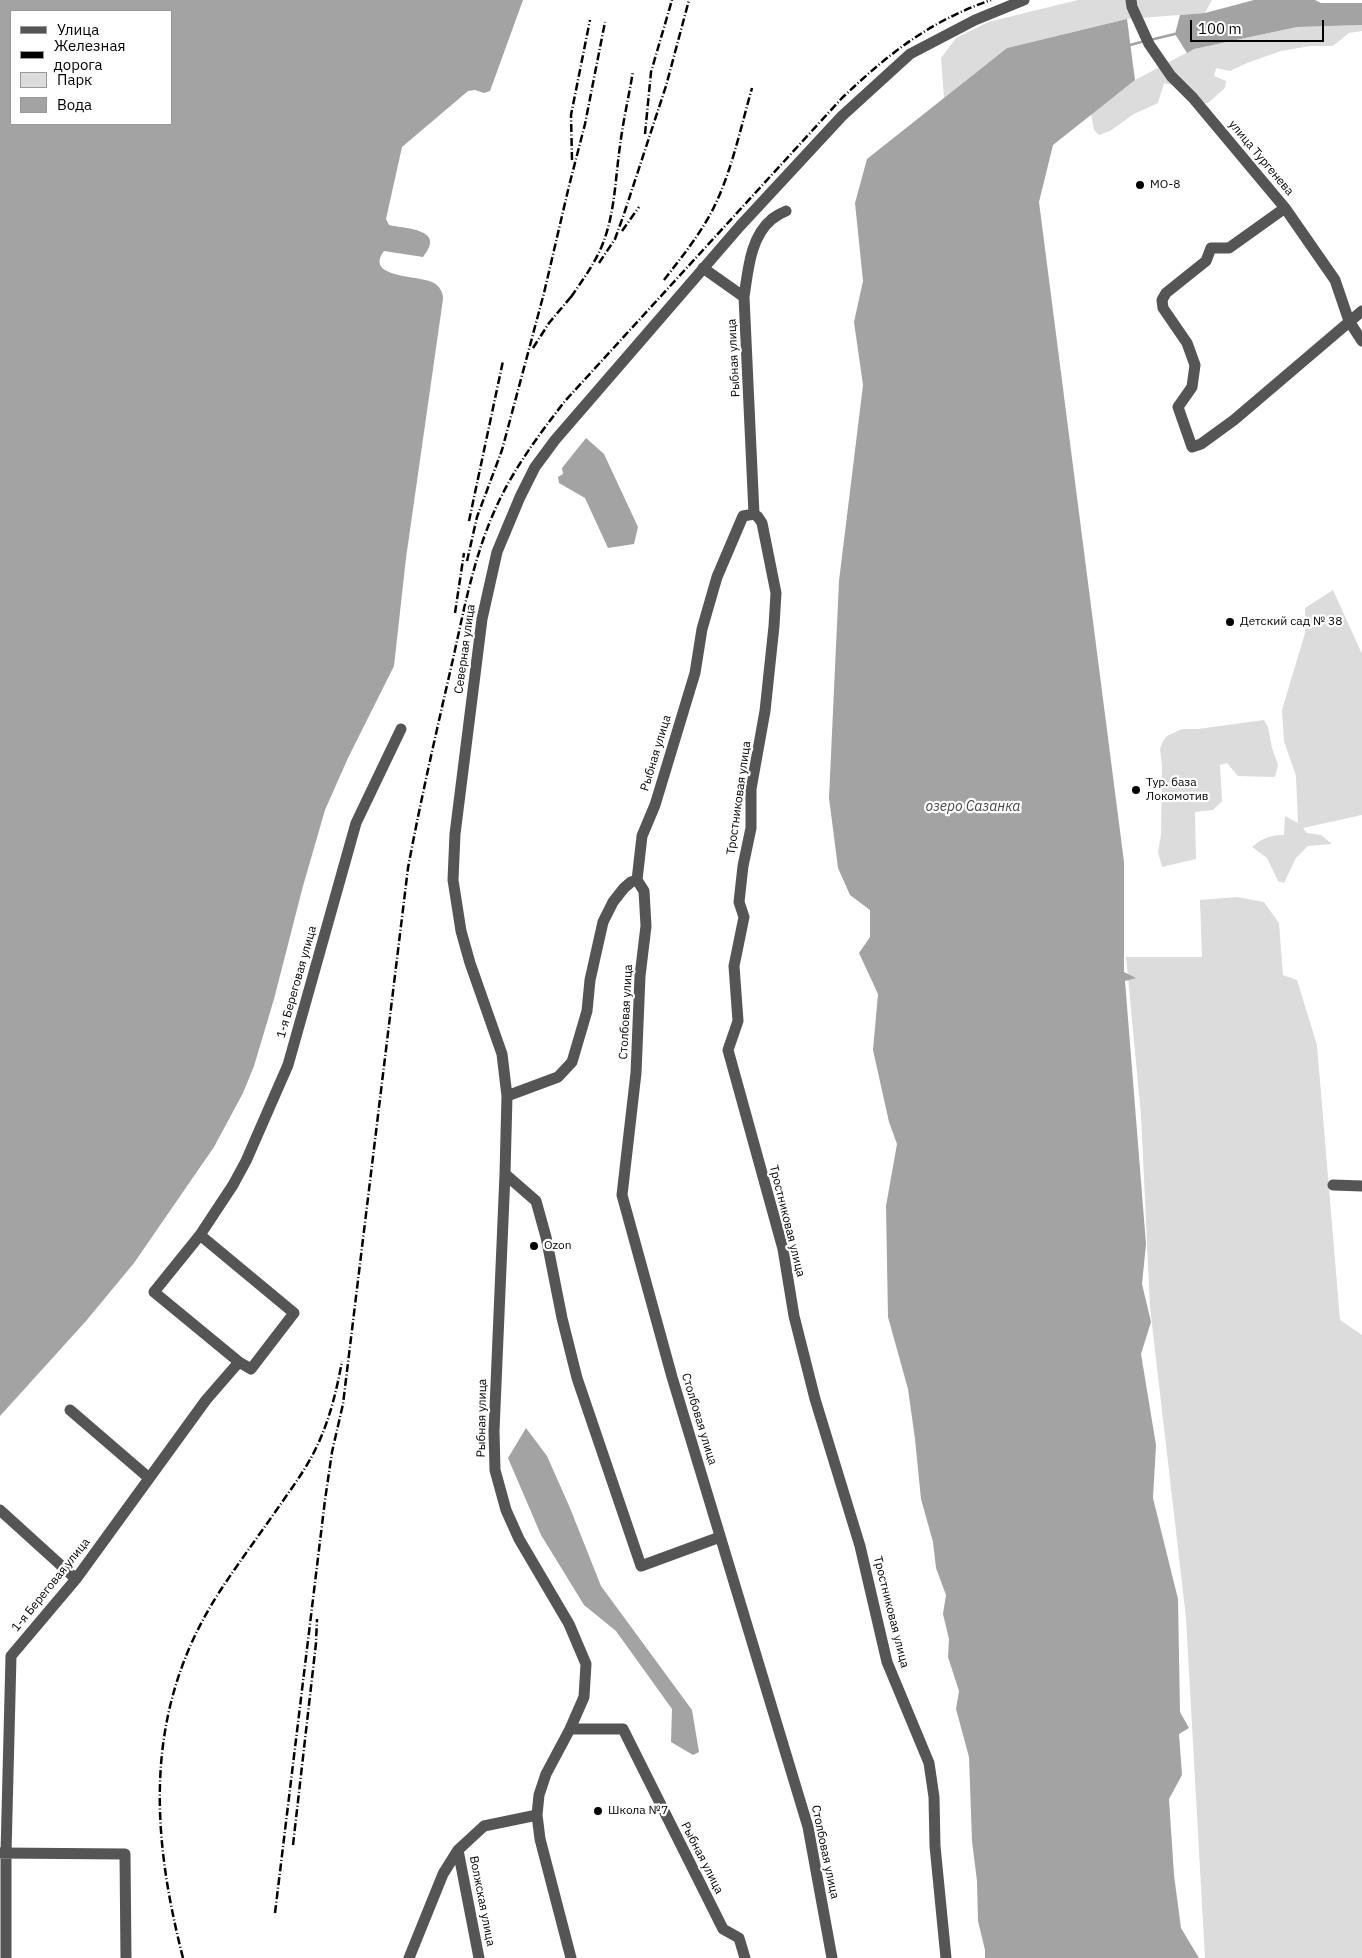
<!DOCTYPE html>
<meta charset="utf-8">
<style>
body{margin:0}
#map{position:relative;width:1362px;height:1958px;overflow:hidden;background:#fff;font-family:"IBM Plex Sans",sans-serif}
canvas{display:block}
.legend{position:absolute;left:10px;top:10px;width:162px;height:115px;box-sizing:border-box;background:#fff;border:1px solid #999;margin:0;padding:6px 9px;list-style:none;font-size:15px;color:#000}
.legend li{display:flex;align-items:center;gap:10px;height:25px}
.legend b{width:25px;border:1px solid #999}
.scale{position:absolute;left:1190px;top:20px;width:134px;height:22px;box-sizing:border-box;border:2px solid #000;border-top:0;padding-left:6px;font-size:15px;line-height:18px;white-space:nowrap;color:#000;-webkit-text-stroke:4px #fff;paint-order:stroke}
</style>
<div id="map">
<canvas width="1362" height="1958"></canvas>
<ul class="legend">
<li><b style="height:6px;background:#555"></b>Улица</li>
<li><b style="height:6px;background:#000"></b>Железная дорога</li>
<li><b style="height:14px;background:#dcdcdc"></b>Парк</li>
<li><b style="height:14px;background:#a3a3a3"></b>Вода</li>
</ul>
<div class="scale">100 m</div>
</div>
<script>
const g = document.querySelector('canvas').getContext('2d');
g.lineJoin = 'round';
function fillPath(path, color) { g.fillStyle = color; g.fill(path, 'evenodd'); }
function trace(path, color, width, dash) { g.strokeStyle = color; g.lineWidth = width; g.lineCap = dash ? 'butt' : 'round'; g.setLineDash(dash || []); g.stroke(path); }
function write(font, color, halo, rows, align = 'center') {
  g.font = font + ' "IBM Plex Sans",sans-serif'; g.lineWidth = 4.5; g.setLineDash([]); g.textBaseline = 'middle'; g.strokeStyle = halo; g.fillStyle = color; for (const [text, x, y, turn = 0] of rows) {
    g.save(); g.translate(x, y); g.rotate((+turn || 0) * Math.PI / 180); g.textAlign = isNaN(turn) ? turn : align; if (halo) g.strokeText(text, 0, 0); g.fillText(text, 0, 0); g.restore();
  }
}
fillPath(new Path2D(`
 M 1078,0 L 1212,0 L 1205,13 L 1127,19 L 1007,48 L 944,98 L 941,58 L 956,38 L 988,22 Z
 M 1362,25 L 1362,31 L 1349,33 L 1333,46 L 1310,46 L 1281,51 L 1247,63 L 1230,71 L 1216,68 L 1214,76 L 1226,81 L 1225,88 L 1208,103 L 1202,103 L 1188,89 L 1164,83 L 1158,103 L 1134,114 L 1110,131 L 1099,135 L 1094,130 L 1091,114 L 1135,80 L 1194,49 L 1297,27 Z
 M 1333,590 L 1362,654 L 1362,815 L 1303,828 L 1307,833 L 1321,835 L 1332,844 L 1308,846 L 1296,858 L 1284,883 L 1278,881 L 1267,858 L 1252,847 C 1262,838 1271,835 1284,835 L 1285,816 L 1298,823 L 1296,776 L 1284,741 L 1282,710 L 1305,633 L 1305,608 Z
 M 1264,720 L 1268,727 L 1272,748 L 1278,765 L 1275,777 L 1238,776 L 1227,763 L 1220,765 L 1222,801 L 1213,810 L 1195,812 L 1196,859 L 1162,867 L 1158,852 L 1161,834 L 1162,766 L 1160,749 L 1163,741 L 1167,736 L 1182,729 L 1198,729 Z
 M 1237,897 L 1264,902 L 1279,923 L 1283,975 L 1297,980 L 1317,1045 L 1340,1320 L 1362,1335 L 1362,1958 L 1205,1958 L 1186,1618 L 1150,1307 L 1141,1115 L 1126,957 L 1202,957 L 1200,900 Z`), '#dcdcdc');
fillPath(new Path2D(`
 M 0,0 L 523,0 L 490,91 L 484,93 L 475,90 L 468,91 L 402,147 L 386,219 L 389,225 C 405,229 447,228 423,257 L 384,251 C 363,279 422,275 434,283 C 440,287 443,292 443,299 L 406,558 L 394,666 L 348,758 L 325,810 L 303,886 L 274,999 L 254,1066 L 243,1093 L 214,1147 L 134,1263 L 86,1321 L 0,1416 ZM 11,11 L 171,11 L 171,124 L 11,124 Z
 M 1254,0 L 1315,0 L 1321,3 L 1362,3 L 1362,25 L 1297,27 L 1194,49 L 1187,53 L 1175,34 L 1180,15 L 1205,13 Z
 M 1127,19 L 1135,80 L 1053,145 L 1039,202 L 1124,862 L 1124,972 L 1136,978 L 1125,981 L 1146,1244 L 1142,1284 L 1151,1322 L 1141,1354 L 1156,1445 L 1153,1498 L 1178,1599 L 1180,1712 L 1189,1728 L 1179,1734 L 1182,1775 L 1169,1799 L 1174,1875 L 1181,1928 L 1199,1958 L 985,1958 L 985,1950 L 978,1921 L 977,1881 L 972,1841 L 969,1757 L 956,1709 L 959,1691 L 948,1657 L 949,1639 L 943,1614 L 946,1595 L 936,1568 L 933,1542 L 921,1499 L 915,1439 L 908,1389 L 888,1317 L 886,1206 L 897,1144 L 889,1122 L 873,1050 L 878,994 L 859,953 L 870,937 L 870,910 L 850,895 L 838,868 L 829,798 L 839,581 L 863,385 L 854,322 L 863,281 L 855,203 L 867,159 L 1007,48 Z
 M 586,438 L 604,454 L 638,527 L 634,544 L 608,548 L 585,498 L 559,483 L 558,477 L 563,474 L 562,468 Z
 M 526,1428 L 547,1456 L 570,1508 L 601,1586 L 692,1710 L 699,1752 L 693,1755 L 671,1742 L 672,1709 L 616,1631 L 584,1605 L 541,1535 L 508,1458 Z`), '#a3a3a3');
trace(new Path2D(`
 M 1150,40 L 1175,34
 M 1130,45 L 1145,41`), '#a3a3a3', 2.5);
trace(new Path2D(`
 M 1131,0 L 1132,7 L 1149,44 L 1171,76 L 1193,98 L 1285,208 L 1335,280 L 1349,321 L 1362,341
 M 1285,208 L 1229,248 L 1211,248 L 1206,261 L 1166,293 L 1162,300 L 1163,308 L 1187,343 L 1195,365 L 1192,387 L 1178,407 L 1192,447 L 1201,444 L 1234,420 L 1362,311
 M 744,297 C 748,271 750,237 772,219 C 776,216 781,213 786,211
 M 754,514 L 758,517 L 762,523 L 776,593 L 774,626 L 765,711 L 751,789 L 751,828 L 743,866 L 739,902 L 744,917 L 734,966 L 738,1021 L 728,1050 L 783,1249 L 794,1316 L 815,1399 L 860,1546 L 887,1662 L 929,1763 L 934,1797 L 935,1846 L 946,1958
 M 637,880 L 644,891 L 646,926 L 640,976 L 636,1073 L 622,1195 L 672,1377 L 808,1827 L 832,1958
 M 507,1096 L 558,1077 L 572,1062 L 587,1011 L 590,980 L 603,922 L 613,902 L 624,888 L 631,882 L 637,880 L 642,836 L 655,805 L 695,673 L 702,629 L 717,577 L 743,516 L 754,514 L 744,297 L 703,268
 M 505,1174 L 536,1201 L 546,1237 L 562,1318 L 577,1378 L 641,1566 L 720,1537
 M 1333,1185 L 1362,1186
 M 239,1362 L 154,1292 L 200,1235 L 233,1185 L 246,1161 L 288,1065 L 356,823 L 401,729
 M 70,1410 L 149,1478
 M 0,1510 L 76,1579
 M 570,1729 L 623,1729 L 723,1929 L 739,1938 L 745,1958
 M 458,1850 L 479,1958
 M 0,1853 L 125,1854 L 126,1958
 M 6,1958 L 6,1853 L 11,1656 L 76,1579 L 206,1400 L 239,1362 L 251,1369 L 294,1313 L 200,1235
 M 409,1958 L 443,1874 L 458,1850 L 484,1826 L 537,1815
 M 571,1958 L 540,1839 L 537,1815 L 539,1795 L 546,1774 L 570,1729 L 584,1697 L 586,1664 L 569,1624 L 519,1539 L 506,1510 L 495,1470 L 494,1431 L 505,1174 L 507,1096 L 502,1054 L 470,963 L 461,931 L 453,880 L 455,834 L 482,619 L 497,552 L 520,497 L 535,467 L 555,440 L 740,226 L 842,116 L 910,54 L 975,20 L 1024,0`), '#555', 11);
trace(new Path2D(`
 M 645,134 L 651,72 L 672,0
 M 572,160 L 571,115 L 590,20
 M 622,231 L 639,207
 M 599,263 L 615,239 L 624,214 L 666,86 L 689,0
 M 664,280 C 681,258 698,237 711,213 C 731,175 740,130 752,88
 M 571,297 C 582,281 593,266 601,248 C 615,216 615,180 620,146 C 623,121 629,96 633,71
 M 533,348 L 549,323 L 575,292
 M 469,521 L 503,361
 M 467,561 L 477,517 L 502,450 L 544,293 L 569,186 L 585,124 L 605,22
 M 455,613 L 464,553
 M 293,1845 L 316,1643 L 317,1619
 M 275,1913 L 325,1500 L 332,1452 L 343,1404 L 408,868 C 421,798 437,729 453,659 C 465,605 475,550 500,499 C 517,464 541,432 565,401 L 842,98 C 888,54 930,21 991,0
 M 183,1958 C 150,1829 144,1708 220,1591 C 239,1562 260,1534 280,1505 C 294,1485 308,1466 318,1444 C 330,1418 337,1389 342,1361`), '#000', 2.5, [8, 2.5, 1, 2.5]);
for (const [x, y, r, color] of [
 [1140,185,5,"#000"],
 [1230,622,5,"#000"],
 [1136,790,5,"#000"],
 [534,1246,5,"#000"],
 [598,1811,5,"#000"]
]) { const dot = new Path2D(); dot.arc(x, y, r, 0, 2 * Math.PI); g.fillStyle = color; g.fill(dot); trace(dot, '#fff', 2); }
write('12px', '#000', '#fff', [
 ["улица Тургенева",1261,158,50],
 ["Рыбная улица",734,358,-93],
 ["Северная улица",465,649,-82],
 ["Рыбная улица",656,753,-73],
 ["Тростниковая улица",739,798,-82],
 ["1-я Береговая улица",297,982,-74],
 ["Столбовая улица",626,1012,-87],
 ["Тростниковая улица",787,1221,76],
 ["Рыбная улица",482,1418,-89],
 ["Столбовая улица",699,1419,73],
 ["1-я Береговая улица",51,1585,-51],
 ["Тростниковая улица",891,1612,76],
 ["Столбовая улица",825,1852,78],
 ["Рыбная улица",702,1858,63],
 ["Волжская улица",482,1901,79]
]);
write('12px', '#000', '#fff', [
 ["MO-8",1150,185],
 ["Детский сад № 38",1240,622],
 ["Тур. база",1146,783],
 ["Локомотив",1146,797],
 ["Ozon",544,1246],
 ["Школа №7",608,1811]
], 'left');
write('italic 14px', '#444', '#fff', [
 ["озеро Сазанка",973,807]
]);
</script>
